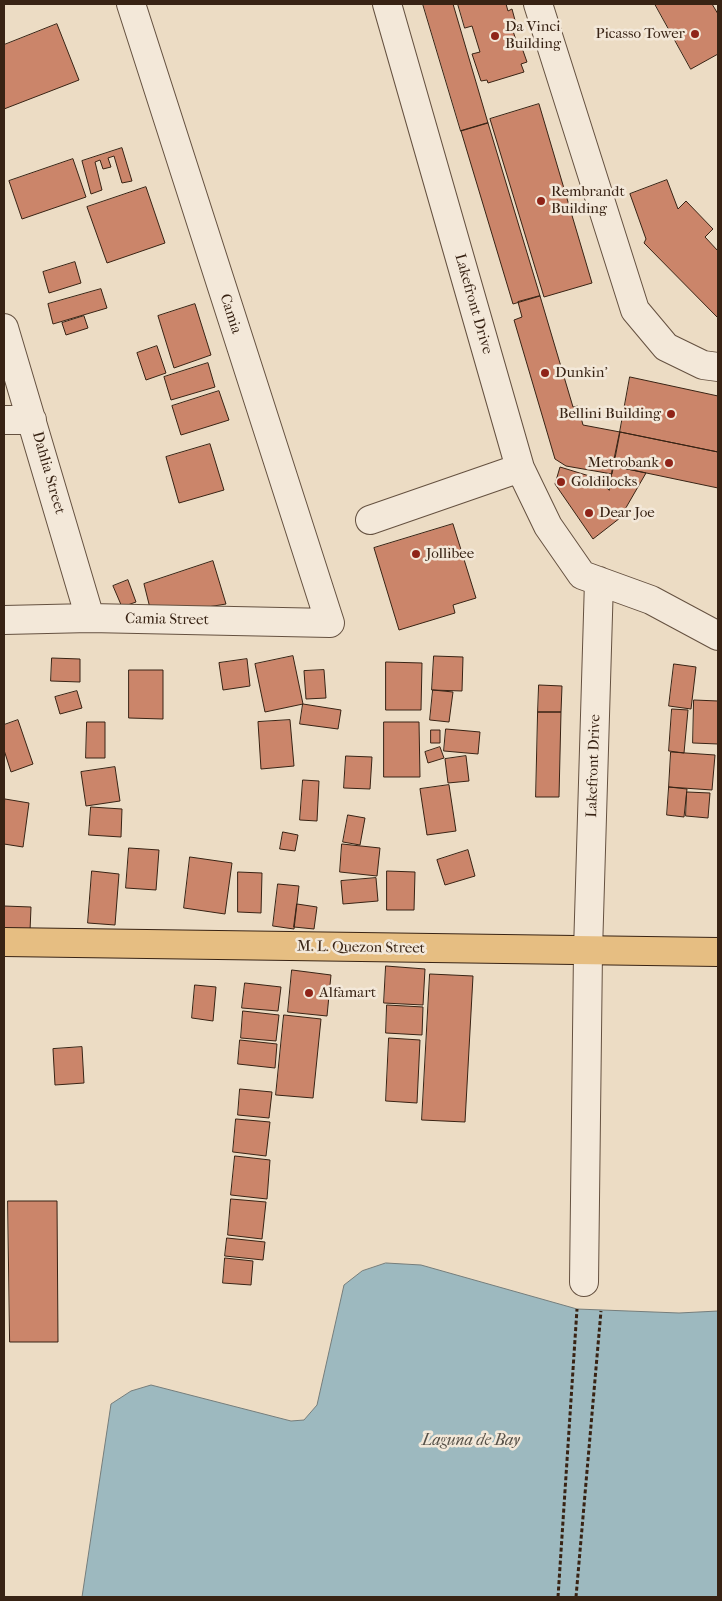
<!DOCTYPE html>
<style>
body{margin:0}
#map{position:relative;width:722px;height:1601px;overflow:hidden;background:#ecdcc4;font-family:"IM FELL French Canon",serif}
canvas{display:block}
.frame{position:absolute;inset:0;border:5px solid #382314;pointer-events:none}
</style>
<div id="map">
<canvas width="722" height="1601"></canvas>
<div class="frame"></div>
</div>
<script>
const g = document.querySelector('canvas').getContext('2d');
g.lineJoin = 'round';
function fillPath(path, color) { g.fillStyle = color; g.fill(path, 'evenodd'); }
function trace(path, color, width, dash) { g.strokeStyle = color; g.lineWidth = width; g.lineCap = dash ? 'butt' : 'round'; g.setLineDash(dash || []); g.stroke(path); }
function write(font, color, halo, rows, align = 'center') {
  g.font = font + ' "IM FELL French Canon",serif'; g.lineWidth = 5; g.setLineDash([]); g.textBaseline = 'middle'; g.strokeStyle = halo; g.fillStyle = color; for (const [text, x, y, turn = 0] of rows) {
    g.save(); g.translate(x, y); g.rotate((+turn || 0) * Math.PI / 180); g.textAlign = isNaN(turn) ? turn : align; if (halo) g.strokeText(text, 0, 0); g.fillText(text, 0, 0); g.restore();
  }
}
const water = new Path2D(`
 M 386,1263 L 421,1265 L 577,1309 L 679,1313 L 718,1311 L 718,1597 L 82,1597 L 111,1404 L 131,1391 L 151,1385 L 291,1421 L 304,1420 L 317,1405 L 344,1285 L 362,1271 Z`);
fillPath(water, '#9db9bf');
trace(water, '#757d7b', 1);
const building = new Path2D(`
 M 423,4 L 453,4 L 488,123 L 461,131 Z
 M 458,4 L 506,4 L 508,11 L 512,9 L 516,24 L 511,25 L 518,46 L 521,45 L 527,62 L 521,64 L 524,72 L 488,83 L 487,80 L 481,81 L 472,54 L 480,52 L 472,26 L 465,28 Z
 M 655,4 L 712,4 L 718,14 L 718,54 L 691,69 Z
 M 57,24 L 79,80 L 4,109 L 4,45 Z
 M 539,104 L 592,283 L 544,297 L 490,119 Z
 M 488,123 L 540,296 L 513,304 L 461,131 Z
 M 122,148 L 132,181 L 122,183 L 114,156 L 108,158 L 111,167 L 103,169 L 100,160 L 95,162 L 102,190 L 91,194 L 82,161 Z
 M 73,159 L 86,197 L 22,219 L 9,181 Z
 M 667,180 L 678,209 L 686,201 L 713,229 L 705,237 L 718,251 L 718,318 L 644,243 L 646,239 L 630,194 Z
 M 146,187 L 165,243 L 107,263 L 87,207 Z
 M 75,262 L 81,283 L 49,293 L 43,272 Z
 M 101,289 L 107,308 L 53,324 L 48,304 Z
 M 540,296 L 573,407 L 578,406 L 583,425 L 620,432 L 612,474 L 566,466 L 555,459 L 514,320 L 522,317 L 518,302 Z
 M 195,304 L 211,355 L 174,368 L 158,316 Z
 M 84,316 L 88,328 L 66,335 L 62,323 Z
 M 157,346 L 166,373 L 146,380 L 137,353 Z
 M 208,363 L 215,387 L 171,400 L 164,377 Z
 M 630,377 L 718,396 L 718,452 L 620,432 Z
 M 219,391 L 229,420 L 181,435 L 172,406 Z
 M 620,432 L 718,452 L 718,488 L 613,466 Z
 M 210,444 L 224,490 L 179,503 L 166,457 Z
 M 613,466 L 646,473 L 620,518 L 593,539 L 555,484 L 560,467 L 596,478 L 609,490 Z
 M 453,524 L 476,598 L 453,605 L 455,613 L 399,630 L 374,548 Z
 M 213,561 L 226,604 L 152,616 L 144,584 Z
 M 128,580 L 136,602 L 122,607 L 113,586 Z
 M 293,656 L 303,704 L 265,712 L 255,664 Z
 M 434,656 L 463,657 L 462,691 L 432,690 Z
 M 52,658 L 80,659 L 80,682 L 51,681 Z
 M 247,659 L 250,686 L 223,690 L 219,663 Z
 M 386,662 L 422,663 L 421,710 L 386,710 Z
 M 674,664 L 696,667 L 691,709 L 669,706 Z
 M 129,670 L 163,670 L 163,719 L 129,718 Z
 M 324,670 L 326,698 L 306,699 L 304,671 Z
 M 539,685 L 562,686 L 561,712 L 538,712 Z
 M 433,690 L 453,692 L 449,722 L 430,720 Z
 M 77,691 L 82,708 L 60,714 L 55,697 Z
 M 694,700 L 718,701 L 718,744 L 693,743 Z
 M 303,704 L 341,710 L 338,729 L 300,724 Z
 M 672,709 L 688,710 L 684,753 L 669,751 Z
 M 538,712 L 561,712 L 559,797 L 536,797 Z
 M 18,720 L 33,764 L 11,772 L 4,750 L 4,725 Z
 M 290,720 L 294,766 L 261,769 L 258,722 Z
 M 87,722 L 105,722 L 105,758 L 86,758 Z
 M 384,722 L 419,722 L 420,777 L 384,777 Z
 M 446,729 L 480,732 L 478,754 L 444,751 Z
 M 431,730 L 440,730 L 440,743 L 431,743 Z
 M 440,747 L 444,758 L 428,763 L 425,752 Z
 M 671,752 L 715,755 L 712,790 L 669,787 Z
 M 346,756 L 372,757 L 370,789 L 344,788 Z
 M 466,756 L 469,781 L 448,783 L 445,759 Z
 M 115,767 L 120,801 L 86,806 L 81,772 Z
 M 303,780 L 319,781 L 317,821 L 300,820 Z
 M 449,785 L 456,831 L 427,835 L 420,789 Z
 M 669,787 L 687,789 L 684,817 L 667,815 Z
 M 687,792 L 710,793 L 708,818 L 686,816 Z
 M 5,799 L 29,803 L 23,847 L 4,844 Z
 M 91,807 L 122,809 L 121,837 L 89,835 Z
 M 348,815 L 365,818 L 360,845 L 343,842 Z
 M 283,832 L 298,835 L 295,851 L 280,849 Z
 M 342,844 L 380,848 L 377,876 L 340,872 Z
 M 129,848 L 159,850 L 156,890 L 126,888 Z
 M 468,850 L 475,876 L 445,885 L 437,860 Z
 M 190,857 L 232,863 L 225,914 L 184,908 Z
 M 92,871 L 119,874 L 115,925 L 88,923 Z
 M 387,871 L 415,872 L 414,910 L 387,910 Z
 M 238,872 L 262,873 L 261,913 L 238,912 Z
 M 376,878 L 378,901 L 343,904 L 341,881 Z
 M 278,884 L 299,886 L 294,929 L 273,926 Z
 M 297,904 L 317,907 L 314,929 L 294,927 Z
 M 4,906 L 31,907 L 30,931 L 4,930 Z
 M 386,966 L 425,969 L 423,1005 L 384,1003 Z
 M 292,970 L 331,975 L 327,1016 L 288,1012 Z
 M 430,974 L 473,976 L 465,1122 L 422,1120 Z
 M 245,983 L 281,987 L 278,1011 L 242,1008 Z
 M 195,985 L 216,987 L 213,1021 L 192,1018 Z
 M 387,1005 L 423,1007 L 422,1035 L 386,1033 Z
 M 243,1011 L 279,1015 L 276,1041 L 241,1038 Z
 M 284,1015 L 321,1019 L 313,1098 L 276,1095 Z
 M 389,1038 L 420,1040 L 417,1103 L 386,1101 Z
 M 240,1040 L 277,1044 L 275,1068 L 238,1064 Z
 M 82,1047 L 84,1083 L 55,1085 L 53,1049 Z
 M 240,1089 L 272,1092 L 269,1118 L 238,1115 Z
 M 236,1119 L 270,1122 L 266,1156 L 233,1152 Z
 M 235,1156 L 270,1160 L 267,1199 L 231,1195 Z
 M 231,1199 L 266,1202 L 262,1239 L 228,1235 Z
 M 8,1201 L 57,1201 L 58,1342 L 10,1342 Z
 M 227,1238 L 265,1242 L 263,1260 L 225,1256 Z
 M 225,1258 L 253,1261 L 251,1285 L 223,1283 Z`);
fillPath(building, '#cb856a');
trace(building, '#382314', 1);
const minor = new Path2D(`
 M 387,4 L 520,468 L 548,526 L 582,575 L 651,600 L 718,636
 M 538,4 L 635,310 L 666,347 L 703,365 L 718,367
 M 4,328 L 90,618
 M 4,420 L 32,420
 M 370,520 L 520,468
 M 4,620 L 90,618 L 330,623 L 131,4
 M 584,1282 L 588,951 L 599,581`);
const major = new Path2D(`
 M 4,942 L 718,952`);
trace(minor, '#655140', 30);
trace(major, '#382314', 30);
trace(new Path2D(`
 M 558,1597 L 577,1309
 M 576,1597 L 601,1311`), '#382314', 3, [4, 2.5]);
trace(minor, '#f3e8d9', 28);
trace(major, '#e6be82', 28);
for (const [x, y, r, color] of [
 [695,34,5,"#8f2418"],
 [495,36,5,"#8f2418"],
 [541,201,5,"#8f2418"],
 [545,373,5,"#8f2418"],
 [671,414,5,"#8f2418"],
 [669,463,5,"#8f2418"],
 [561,482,5,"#8f2418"],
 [589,513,5,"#8f2418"],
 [416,554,5,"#8f2418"],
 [309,993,5,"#8f2418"]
]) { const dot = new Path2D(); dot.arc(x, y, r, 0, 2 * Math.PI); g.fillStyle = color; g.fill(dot); trace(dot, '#f3e8d9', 2); }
write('15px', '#382314', '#f3e8d9', [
 ["Da Vinci",505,27],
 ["Building",505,44],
 ["Picasso Tower",685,34,"right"],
 ["Rembrandt",551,192],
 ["Building",551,209],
 ["Dunkin'",555,373],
 ["Bellini Building",661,414,"right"],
 ["Metrobank",659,463,"right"],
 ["Goldilocks",571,482],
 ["Dear Joe",599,513],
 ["Jollibee",426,554],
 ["Alfamart",319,993]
], 'left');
write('15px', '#382314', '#f3e8d9', [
 ["Lakefront Drive",473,304,74],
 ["Camia",230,314,72],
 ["Dahlia Street",48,473,74],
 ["Camia Street",167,620,1],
 ["Lakefront Drive",594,766,-88],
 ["M. L. Quezon Street",361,948,1]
]);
write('italic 16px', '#565047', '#f3e8d9', [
 ["Laguna de Bay",471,1441]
]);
</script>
